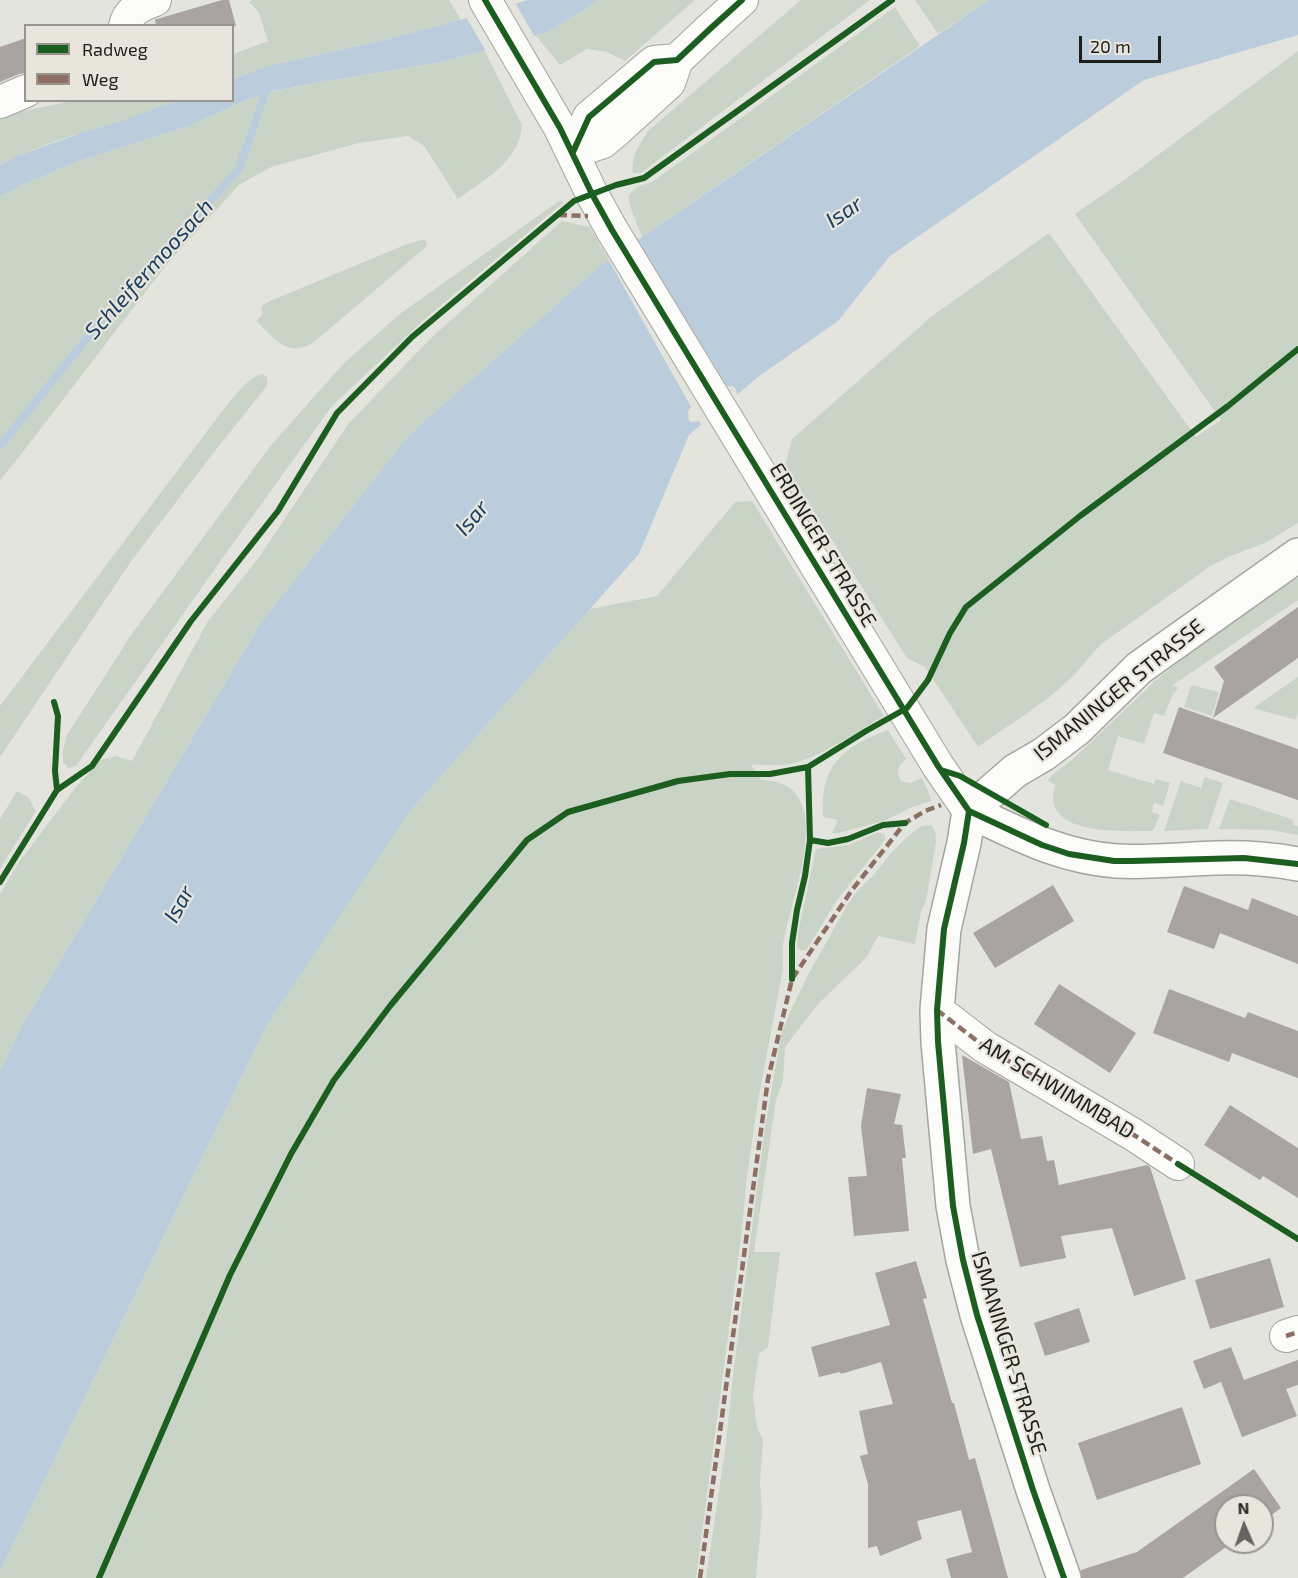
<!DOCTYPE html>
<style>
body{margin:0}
#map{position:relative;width:1298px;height:1578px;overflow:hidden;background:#e4e4df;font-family:"Exo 2",sans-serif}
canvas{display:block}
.legend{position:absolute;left:24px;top:24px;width:210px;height:78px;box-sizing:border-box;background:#e7e5dc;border:2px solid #97958e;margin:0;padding:8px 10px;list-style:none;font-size:18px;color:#1e1e1a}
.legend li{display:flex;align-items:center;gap:12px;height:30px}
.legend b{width:30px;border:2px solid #97958e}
.north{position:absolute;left:1214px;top:1494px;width:60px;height:60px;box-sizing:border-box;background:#e7e5dc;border:2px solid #97958e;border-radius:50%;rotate:358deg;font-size:16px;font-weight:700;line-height:24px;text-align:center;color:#1e1e1a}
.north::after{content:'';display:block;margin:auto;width:21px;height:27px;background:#63635f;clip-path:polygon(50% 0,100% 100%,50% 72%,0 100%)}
.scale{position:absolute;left:1079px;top:36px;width:82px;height:27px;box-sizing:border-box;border:3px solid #1e1e1a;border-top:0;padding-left:8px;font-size:18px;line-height:21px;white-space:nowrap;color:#1e1e1a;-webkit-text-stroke:4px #e7e5dc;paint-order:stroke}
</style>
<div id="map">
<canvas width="1298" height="1578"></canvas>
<ul class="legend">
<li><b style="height:8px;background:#1b5e20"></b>Radweg</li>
<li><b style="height:8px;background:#8d6e63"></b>Weg</li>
</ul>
<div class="north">N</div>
<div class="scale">20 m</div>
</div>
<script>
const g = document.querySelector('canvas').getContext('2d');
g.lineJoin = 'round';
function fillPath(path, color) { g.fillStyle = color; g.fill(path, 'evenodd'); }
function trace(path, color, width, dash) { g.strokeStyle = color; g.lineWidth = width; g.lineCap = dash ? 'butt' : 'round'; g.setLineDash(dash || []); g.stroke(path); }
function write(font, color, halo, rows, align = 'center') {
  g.font = font + ' "Exo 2",sans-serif'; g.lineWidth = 4.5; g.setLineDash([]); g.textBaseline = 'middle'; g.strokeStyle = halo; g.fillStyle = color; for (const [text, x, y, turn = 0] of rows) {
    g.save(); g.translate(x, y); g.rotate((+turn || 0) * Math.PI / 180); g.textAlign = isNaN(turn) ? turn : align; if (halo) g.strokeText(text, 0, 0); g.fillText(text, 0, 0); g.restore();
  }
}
fillPath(new Path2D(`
 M 253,0 L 449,0 L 461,20 L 367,44 L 267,66 L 233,79 L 233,54 L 268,41 L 258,11 L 249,2 Z
 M 599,0 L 695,0 L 625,61 L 607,52 L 587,49 L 560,65 L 536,36 L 546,33 Z
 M 801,0 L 870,0 L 641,173 L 633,173 C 630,156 640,145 648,131 Z
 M 915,0 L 989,0 L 938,34 Z
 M 895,7 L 920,46 L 642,237 L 631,209 L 628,196 L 637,187 L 652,182 Z
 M 484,50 L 522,125 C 520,161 484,180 458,199 L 424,146 L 408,136 L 359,143 L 271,167 L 239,185 L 167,264 L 19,457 L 0,480 L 0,197 L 22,185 L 79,161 L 189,126 L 248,99 L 264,94 L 314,83 L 442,62 Z
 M 1298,51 L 1298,523 L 1265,543 L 1230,556 L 1209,567 L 1104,642 C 1091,653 1082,668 1069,680 C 1042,706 1008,725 978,747 L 925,667 L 907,658 L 785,466 L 792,439 L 932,316 L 1049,233 L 1196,437 L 1221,420 L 1075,214 L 1127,178 Z
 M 71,101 L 175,101 C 156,108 137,116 118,122 C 78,134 37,145 0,165 L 0,116 Z
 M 559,201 L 564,202 L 426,318 L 332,406 L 229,549 L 76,766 L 68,768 L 63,762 L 63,750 L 67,735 L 131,635 L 272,444 L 344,363 L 401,313 Z
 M 562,221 L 590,227 L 609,260 L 601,265 L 409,435 L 260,624 L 21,1027 L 0,1071 L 0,894 L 19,862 L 75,788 L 101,760 L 116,756 L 132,761 L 208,621 L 257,560 L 349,423 L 432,337 Z
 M 422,240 L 425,240 L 427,242 L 426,247 L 314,342 C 286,359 276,339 256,321 L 263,314 L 261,308 L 263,305 L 270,301 L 407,244 Z
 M 262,374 C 268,376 268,380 267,386 L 211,456 L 132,560 L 0,757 L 0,706 L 229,402 C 239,392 249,377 262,374 Z
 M 752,501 L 884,716 C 856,732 816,761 784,765 C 773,766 762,764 751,765 L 761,780 C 843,781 789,901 783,946 C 782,953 783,962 783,969 L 758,1101 L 747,1176 L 741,1238 L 696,1578 L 0,1578 L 0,1571 L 268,1023 L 410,811 L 590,609 L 657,596 L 735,502 Z
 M 1298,577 L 1298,600 L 1173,685 L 1178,688 L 1172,696 L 1164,716 L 1154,713 L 1144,744 L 1118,736 L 1108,770 L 1154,784 L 1156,779 L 1170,783 L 1163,806 L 1154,803 L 1152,812 L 1160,815 L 1153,831 C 1127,831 1056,836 1053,799 C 1053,794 1054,789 1055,785 L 1048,780 L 1052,775 L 1073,759 L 1156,680 L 1201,644 Z
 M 1298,677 L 1298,712 L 1296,720 L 1253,708 Z
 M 1191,685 L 1219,692 L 1212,716 L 1184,707 Z
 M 888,730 L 906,759 C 897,766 896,771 901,781 L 910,783 L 922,778 L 930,796 L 931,801 L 910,808 L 884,821 L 838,833 L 832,833 L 838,820 L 823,817 C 820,765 842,747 888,730 Z
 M 1205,777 L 1223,783 L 1208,829 L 1164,831 L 1181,781 L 1201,788 Z
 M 17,791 L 28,797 L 36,811 L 0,869 L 0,819 Z
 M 1230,799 L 1294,820 L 1293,825 L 1298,826 L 1298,835 L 1270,830 L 1219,829 Z
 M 931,825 L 935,831 L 936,842 L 926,901 L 921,911 L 915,944 L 878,936 L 867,957 L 818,1004 L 785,1047 L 783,1081 L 776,1100 L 754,1252 L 780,1252 L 768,1347 L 759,1354 L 753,1397 L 757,1427 L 763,1440 L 760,1482 L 762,1513 L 756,1578 L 706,1578 L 725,1450 L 734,1367 L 765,1127 L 781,1035 L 789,1014 L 808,975 L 846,907 L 858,890 L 873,876 L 891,853 L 906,838 L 921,826 Z
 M 876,833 L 881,833 L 885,835 L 885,840 L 837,900 L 807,949 L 805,950 L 800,950 L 797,947 L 798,933 L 816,849 L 848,845 Z`), '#cad4c6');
fillPath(new Path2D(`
 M 528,0 L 599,0 L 546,33 L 442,62 L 314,83 L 275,91 L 248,99 L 189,126 L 79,161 L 22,185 L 0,197 L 0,165 L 17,156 L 81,133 L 121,121 L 175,101 L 232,100 L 233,79 L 267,66 L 367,44 L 449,23 Z
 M 989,0 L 1298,0 L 1298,35 L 1144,80 L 890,256 L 838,321 L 758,377 L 689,435 L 639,554 L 410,811 L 268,1023 L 0,1571 L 0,1071 L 21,1027 L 260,624 L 409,435 L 601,265 Z`), '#bbcddd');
fillPath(new Path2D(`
 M 514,1 L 536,39 L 487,53 L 465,15 Z
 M 636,237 L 727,386 L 732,386 L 736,389 L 737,395 L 735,400 L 703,428 L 699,421 L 691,422 L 689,420 L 688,412 L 691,407 L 607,257 Z`), '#e4e4df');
trace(new Path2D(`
 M 0,446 L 100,322 L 239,169 L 268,85`), '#bbcddd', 8);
fillPath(new Path2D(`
 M 222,0 L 229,0 L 236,26 L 156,26 L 155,19 L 157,19 Z
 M 26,38 L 26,73 L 19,74 L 0,82 L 0,47 Z
 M 1298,607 L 1298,658 L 1213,718 L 1224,681 L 1214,667 Z
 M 1179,707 L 1298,749 L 1298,800 L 1163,753 Z
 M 1053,885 L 1074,921 L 995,968 L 973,933 Z
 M 1184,886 L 1248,910 L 1252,898 L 1298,916 L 1298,964 L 1220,933 L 1214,949 L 1167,932 Z
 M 1059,984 L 1136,1033 L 1110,1073 L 1034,1024 Z
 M 1169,989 L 1245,1018 L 1248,1012 L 1298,1031 L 1298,1078 L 1232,1053 L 1229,1062 L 1153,1033 Z
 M 962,1055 L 1009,1082 L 1021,1139 L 1042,1136 L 1047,1161 L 1054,1160 L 1059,1185 L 1147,1165 L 1150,1167 L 1186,1279 L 1134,1296 L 1112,1228 L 1061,1236 L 1066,1258 L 1020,1267 L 991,1149 L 973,1154 Z
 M 867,1088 L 901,1094 L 894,1124 L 902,1125 L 906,1158 L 902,1158 L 909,1231 L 854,1236 L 848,1177 L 867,1176 L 861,1126 Z
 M 1230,1105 L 1298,1148 L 1298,1198 L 1263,1176 L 1260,1180 L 1204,1145 Z
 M 1270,1258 L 1284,1307 L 1210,1329 L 1195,1280 Z
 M 916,1261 L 927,1298 L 923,1299 L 952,1403 L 954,1403 L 969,1460 L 975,1458 L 1008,1578 L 951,1578 L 946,1559 L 972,1552 L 961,1510 L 917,1521 L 922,1539 L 880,1556 L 877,1546 L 868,1548 L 868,1484 L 860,1456 L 868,1454 L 859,1411 L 893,1404 L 881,1362 L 841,1374 L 840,1372 L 819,1377 L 811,1347 L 890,1325 L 875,1273 Z
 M 1079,1308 L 1090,1342 L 1045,1356 L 1034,1323 Z
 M 1231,1347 L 1244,1380 L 1298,1360 L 1298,1385 L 1286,1389 L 1297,1416 L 1242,1437 L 1221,1382 L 1204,1389 L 1193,1361 Z
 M 1182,1407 L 1201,1464 L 1097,1500 L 1078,1443 Z
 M 1254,1469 L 1281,1508 L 1262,1522 L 1262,1506 L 1226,1506 L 1226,1542 L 1233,1542 L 1183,1578 L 1082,1578 L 1081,1570 L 1137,1552 Z`), '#a9a3a2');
const street = new Path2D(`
 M 485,0 L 560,128 L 592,194 L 612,230 L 938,766 L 969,811
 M 125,26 C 128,10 142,5 155,0
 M 0,102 L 26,91
 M 573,152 L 603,142 L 615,132 L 669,83 L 677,60 L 711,28 L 742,0
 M 573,152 L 589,117 L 654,62 L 677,60
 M 937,1010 L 985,1047 L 1134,1135 L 1178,1164
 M 1286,1336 L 1298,1332`);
const secondary = new Path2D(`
 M 969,811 C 1019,834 1060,857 1116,861 C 1149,863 1183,859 1216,858 C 1243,857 1271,859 1298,864
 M 1064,1578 L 1033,1490 L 977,1315 L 963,1260 L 953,1206 L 938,1042 L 937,1010 L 944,929 L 964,843 L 969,811 L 1015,771 L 1044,754 L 1077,729 L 1139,668 L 1298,555`);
trace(street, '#a4a4a0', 34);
trace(secondary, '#a4a4a0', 36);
trace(street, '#fbfbfa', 32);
trace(secondary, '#fbfbfa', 33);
trace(new Path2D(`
 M 558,215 L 588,216
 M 937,1010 L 985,1047 L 1134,1135 L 1178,1164
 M 1286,1336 L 1298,1332
 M 700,1578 L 768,1079 L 792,979 L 852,890 L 905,823 L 925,811 L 941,805`), '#8d6e63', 4.5, [9, 4.5]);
trace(new Path2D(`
 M 485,0 L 560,128 L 592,194 L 612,230 L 938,766 L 969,811 L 1042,845 L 1069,854 L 1114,861 L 1132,861 L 1244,858 L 1298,864
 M 573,152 L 589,117 L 654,62 L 677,60 L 711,28 L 742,0
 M 54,702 L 58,716 L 55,771 L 57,790
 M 808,767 L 866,731 L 907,708 L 928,680 L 950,633 L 966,607 L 1080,516 L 1228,406 L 1298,349
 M 941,770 L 960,776 L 1046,825
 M 969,811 L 964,843 L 944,929 L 937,1010 L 938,1042 L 953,1206 L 963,1260 L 977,1315 L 1033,1490 L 1064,1578
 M 810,840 L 828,843 L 848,839 L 883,825 L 905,823
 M 0,882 L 57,790 L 92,766 L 191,621 L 278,511 L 337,413 L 412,337 L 574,201 L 616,185 L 644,178 L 892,0
 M 1178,1164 L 1298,1239
 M 99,1578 L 230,1275 L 291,1154 L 334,1080 L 390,1006 L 527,840 L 568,812 L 678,781 L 730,774 L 770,774 L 808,767 L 810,840 L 805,876 L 797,910 L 792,943 L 792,979`), '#1b5e20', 6);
write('21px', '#1e1e1a', '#e7e5dc', [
 ["ERDINGER STRASSE",823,545,59],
 ["ISMANINGER STRASSE",1119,690,-39],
 ["AM SCHWIMMBAD",1057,1088,31],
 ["ISMANINGER STRASSE",1009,1353,73]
]);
write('italic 22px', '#183e61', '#e7e5dc', [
 ["Isar",844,212,-34],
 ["Schleifermoosach",149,269,-48],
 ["Isar",472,518,-50],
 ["Isar",179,904,-61]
]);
</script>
